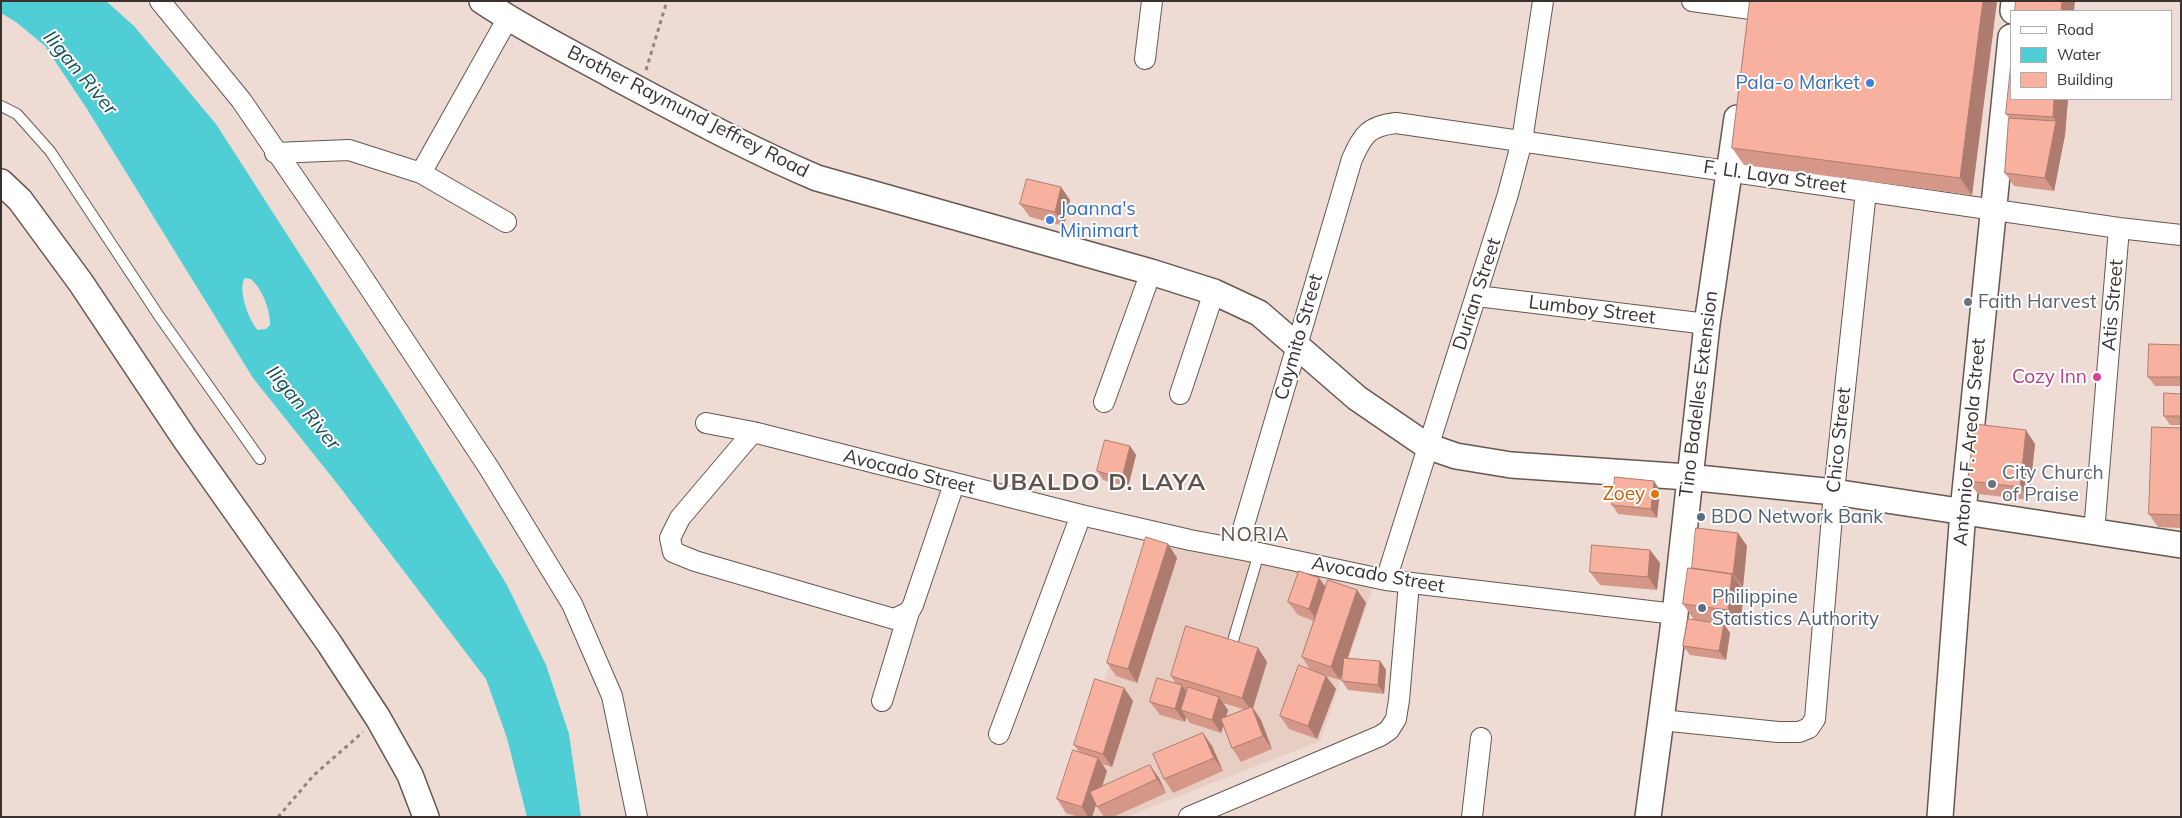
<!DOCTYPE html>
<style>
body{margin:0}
#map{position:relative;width:2182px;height:818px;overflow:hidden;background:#eedcd4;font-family:Mulish,sans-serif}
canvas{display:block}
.frame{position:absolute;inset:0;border:2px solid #39322f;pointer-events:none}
.legend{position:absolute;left:2010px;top:10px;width:162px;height:90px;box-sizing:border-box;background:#fff;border:1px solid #b0adac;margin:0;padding:6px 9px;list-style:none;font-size:15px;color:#39322f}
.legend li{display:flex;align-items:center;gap:10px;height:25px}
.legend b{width:25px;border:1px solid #b0adac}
</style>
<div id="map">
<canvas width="2182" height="818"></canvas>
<div class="frame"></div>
<ul class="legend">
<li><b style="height:6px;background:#fff"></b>Road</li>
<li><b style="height:14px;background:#50ced6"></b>Water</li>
<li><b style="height:14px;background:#f8b19e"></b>Building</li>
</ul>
</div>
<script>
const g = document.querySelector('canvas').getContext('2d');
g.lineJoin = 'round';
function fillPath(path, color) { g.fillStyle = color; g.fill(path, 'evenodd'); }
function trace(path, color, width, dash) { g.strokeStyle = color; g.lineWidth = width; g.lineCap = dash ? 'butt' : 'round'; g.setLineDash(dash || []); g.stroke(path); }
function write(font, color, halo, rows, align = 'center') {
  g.font = font + ' Mulish,sans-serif'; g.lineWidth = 4; g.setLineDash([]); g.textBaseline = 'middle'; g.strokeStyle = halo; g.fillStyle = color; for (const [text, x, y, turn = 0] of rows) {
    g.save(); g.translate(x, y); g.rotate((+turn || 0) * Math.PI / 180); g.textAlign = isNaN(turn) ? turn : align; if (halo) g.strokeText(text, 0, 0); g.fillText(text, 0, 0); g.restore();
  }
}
fillPath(new Path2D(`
 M 1146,543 L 1374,585 L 1320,741 L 1126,817 L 1064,817 Z`), '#e8cec2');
fillPath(new Path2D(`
 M 1,1 L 106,1 L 134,26 L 216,124 L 398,407 L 507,585 L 546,665 L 569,734 L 581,817 L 527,817 L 507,738 L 486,679 L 339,486 L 253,378 L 87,109 L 45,46 L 16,22 L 1,13 ZM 245,278 L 251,279 C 263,291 270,308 270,325 L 266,329 L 258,330 C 249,322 237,288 245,278 Z`), '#50ced6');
const service = new Path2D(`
 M 1,106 L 17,114 L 50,151 L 159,316 L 260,459
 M 1232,644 L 1259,553`);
const minor = new Path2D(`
 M 160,1 L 241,100 L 355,266 L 489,468 L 572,604 L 612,696 L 637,817
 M 1692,1 L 1751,9
 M 1145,59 L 1152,1
 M 275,153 L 349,150 L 421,173 L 506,222
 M 421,173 L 508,18
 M 1477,296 L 1707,324
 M 1180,394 L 1214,292
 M 1104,402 L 1151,272
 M 706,423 L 753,432 L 1081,515 L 1190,540 L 1259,553 L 1386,580 L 1675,614
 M 753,432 L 680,518 L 670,538 L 673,552 L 695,561 L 894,619 L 909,612 L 913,605 L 954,484
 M 2094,532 L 2119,228
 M 1237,549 L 1352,159 C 1363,135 1368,126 1396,123 L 2119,228 L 2181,235
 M 1386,580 L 1508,194 L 1522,141 L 1543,1
 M 882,701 L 909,612
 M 1661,720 L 1778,732 L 1799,732 L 1809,728 L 1815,719 L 1834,492 L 1866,191
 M 999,734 L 1081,515
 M 1189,817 L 1380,736 L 1389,730 L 1396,719 L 1399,700 L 1409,583
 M 1472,817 L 1481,738`);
const tertiary = new Path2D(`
 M 482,1 C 525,30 572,53 617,78 C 683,113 748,149 817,178 L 1151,272 L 1214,292 L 1259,313 L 1357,398 L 1427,446 L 1456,456 L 1511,465 L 1688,477 L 1834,492 L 2181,545
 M 2013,11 L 2014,1
 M 1,182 L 20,200 L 81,283 L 185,439 L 329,643 L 378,718 L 410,775 L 426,817
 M 1648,817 L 1675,614 L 1707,324 L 1737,118
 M 1940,817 L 1963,511 L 2011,37`);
trace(service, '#675750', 12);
trace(minor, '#675750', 22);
trace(tertiary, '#675750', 28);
trace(new Path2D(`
 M 646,70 L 667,1
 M 278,817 L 314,775 L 363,732`), '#918580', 3, [4, 4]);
trace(service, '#fff', 10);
trace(minor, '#fff', 20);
trace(tertiary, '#fff', 25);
fillPath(new Path2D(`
 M 1750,1 L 1997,1 L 1972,195 L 1744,165 L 1732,148 Z
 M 2068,99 L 2065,135 L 2054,191 L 2014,186 L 2005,173 L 2009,118 L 2006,114 Z
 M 1070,200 L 1064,226 L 1030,217 L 1020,204 Z
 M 2181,345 L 2181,386 L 2155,386 L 2148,377 Z
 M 2181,394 L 2181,425 L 2170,425 L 2164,416 Z
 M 2181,428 L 2181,528 L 2158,527 L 2149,514 Z
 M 2035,444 L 2029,500 L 1978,494 L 1968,481 Z
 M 1130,446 L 1136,455 L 1128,487 L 1103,480 L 1097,471 Z
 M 1660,490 L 1657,518 L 1618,514 L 1612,505 Z
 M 1738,533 L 1747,546 L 1743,587 L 1742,587 L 1744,591 L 1740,627 L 1724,625 L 1730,633 L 1726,660 L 1690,655 L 1683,646 L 1694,620 L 1683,604 L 1692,568 Z
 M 1168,544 L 1177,558 L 1137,683 L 1116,676 L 1107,663 Z
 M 1650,550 L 1660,563 L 1657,590 L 1600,585 L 1590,572 Z
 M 1319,578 L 1325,587 L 1357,590 L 1366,603 L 1348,658 L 1380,661 L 1386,670 L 1384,694 L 1348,690 L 1342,681 L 1343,672 L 1340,680 L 1326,676 L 1336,689 L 1317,739 L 1289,729 L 1280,716 L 1310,670 L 1302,657 L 1314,621 L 1298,615 L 1288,602 Z
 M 1258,648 L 1267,662 L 1253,708 L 1261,720 L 1272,749 L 1241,762 L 1232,748 L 1223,726 L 1221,733 L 1190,723 L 1186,717 L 1185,722 L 1160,715 L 1150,702 L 1176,684 L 1171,676 ZM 1223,703 L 1246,710 L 1226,717 L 1228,710 Z
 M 1124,688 L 1133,701 L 1112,767 L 1102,764 L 1107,771 L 1102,787 L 1159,778 L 1166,793 L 1113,817 L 1104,817 L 1096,805 L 1092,817 L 1079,817 L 1066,813 L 1057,799 L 1079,752 L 1074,745 Z
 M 1212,746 L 1223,771 L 1173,793 L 1164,779 Z`), '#d59888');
fillPath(new Path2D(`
 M 1983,1 L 1997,1 L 1972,195 L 1960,178 Z
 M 2062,1 L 2075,1 L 2074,11 L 2061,11 Z
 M 2054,99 L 2068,99 L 2065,135 L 2054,191 L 2045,178 L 2056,121 L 2053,117 Z
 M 1061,187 L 1070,200 L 1064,226 L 1055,212 Z
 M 2026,430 L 2035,444 L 2029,500 L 2020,487 Z
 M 1130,446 L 1136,455 L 1128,487 L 1122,478 Z
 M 1654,481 L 1660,490 L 1657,518 L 1651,509 Z
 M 1738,533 L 1747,546 L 1743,587 L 1733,574 Z
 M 1168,544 L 1177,558 L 1137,683 L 1128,669 Z
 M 1650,550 L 1660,563 L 1657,590 L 1648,577 Z
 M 1732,574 L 1744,591 L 1740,627 L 1728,610 Z
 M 1319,578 L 1329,592 L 1318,622 L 1309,609 Z
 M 1357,590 L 1366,603 L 1340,680 L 1331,667 Z
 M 1724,624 L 1730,633 L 1726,660 L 1719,651 Z
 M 1258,648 L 1267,662 L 1253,708 L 1261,720 L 1272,749 L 1263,736 L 1252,711 L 1242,698 Z
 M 1380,661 L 1386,670 L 1384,694 L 1378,685 Z
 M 1326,676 L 1336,689 L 1317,739 L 1308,726 Z
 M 1182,685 L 1191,699 L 1181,710 L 1186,717 L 1185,722 L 1175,709 Z
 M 1124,688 L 1133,701 L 1112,767 L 1103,754 Z
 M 1219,697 L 1228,710 L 1221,733 L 1212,720 Z
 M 1203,733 L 1212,746 L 1223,771 L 1214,758 Z
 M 1098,758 L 1107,771 L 1092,817 L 1088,817 L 1082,807 Z
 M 1150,765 L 1159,778 L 1166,793 L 1157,779 Z`), '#ae7c6f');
const building = new Path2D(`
 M 1750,1 L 1983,1 L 1960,178 L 1732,148 Z
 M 2016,1 L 2062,1 L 2061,11 L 2015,11 Z
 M 2011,63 L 2011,99 L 2054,99 L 2053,117 L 2006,114 Z
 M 2009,118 L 2056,121 L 2045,178 L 2005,173 Z
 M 1027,179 L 1061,187 L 1055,212 L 1020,204 Z
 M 2149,344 L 2181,345 L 2181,377 L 2148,377 Z
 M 2164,393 L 2181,394 L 2181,416 L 2164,416 Z
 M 1975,424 L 2026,430 L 2020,487 L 1968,481 Z
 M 2152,427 L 2181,428 L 2181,515 L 2149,514 Z
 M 1105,440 L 1130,446 L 1122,478 L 1097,471 Z
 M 1615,477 L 1654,481 L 1651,509 L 1612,505 Z
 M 1696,528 L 1738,533 L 1733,574 L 1692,568 Z
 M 1146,537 L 1168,544 L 1128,669 L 1107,663 Z
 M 1592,545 L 1650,550 L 1648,577 L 1590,572 Z
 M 1688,568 L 1732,574 L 1728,610 L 1683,604 Z
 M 1299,571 L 1319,578 L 1309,609 L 1288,602 Z
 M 1328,580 L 1357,590 L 1331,667 L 1302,657 Z
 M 1688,619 L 1724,624 L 1719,651 L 1683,646 Z
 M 1186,626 L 1258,648 L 1242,698 L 1171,676 Z
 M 1344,658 L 1380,661 L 1378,685 L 1342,681 Z
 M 1299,665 L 1326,676 L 1308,726 L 1280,716 Z
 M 1157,678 L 1182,685 L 1175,709 L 1150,702 Z
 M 1095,679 L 1124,688 L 1103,754 L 1074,745 Z
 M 1188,687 L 1219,697 L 1212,720 L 1181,710 Z
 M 1252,707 L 1263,736 L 1232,748 L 1221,719 Z
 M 1203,733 L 1214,758 L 1164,779 L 1153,754 Z
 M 1073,750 L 1098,758 L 1082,807 L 1057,799 Z
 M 1150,765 L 1157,779 L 1097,807 L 1090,792 Z`);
fillPath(building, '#f8b19e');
trace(building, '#ae7c6f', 1);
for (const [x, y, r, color] of [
 [1870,83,5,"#3f7fe0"],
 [1050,220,5,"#3f7fe0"],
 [1968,302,5,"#6b7280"],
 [2097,377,5,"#d1479c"],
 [1992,484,5,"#6b7280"],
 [1655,494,5,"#e8710a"],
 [1701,517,5,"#5c6f8a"],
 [1702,608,5,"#5c6f8a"]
]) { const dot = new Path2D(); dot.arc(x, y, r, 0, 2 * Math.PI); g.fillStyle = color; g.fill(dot); trace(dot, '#fff', 2); }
write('19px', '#366cbe', '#fff', [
 ["Pala-o Market",1860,83],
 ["Joanna's",1060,209,"left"],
 ["Minimart",1060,231,"left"]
], 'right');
write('19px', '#39322f', '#fff', [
 ["Brother Raymund Jeffrey Road",688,112,27],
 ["F. Ll. Laya Street",1775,177,8],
 ["Durian Street",1477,294,-72],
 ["Atis Street",2113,305,-85],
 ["Lumboy Street",1592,310,7],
 ["Caymito Street",1299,337,-74],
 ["Tino Badelles Extension",1699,394,-83],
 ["Chico Street",1839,440,-84],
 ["Antonio F. Areola Street",1970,442,-85],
 ["Avocado Street",909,472,14],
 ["Avocado Street",1378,575,10]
]);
write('19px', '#5b616d', '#fff', [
 ["Faith Harvest",1978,302],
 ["City Church",2002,473],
 ["of Praise",2002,495]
], 'left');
write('19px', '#b23c85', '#fff', [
 ["Cozy Inn",2087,377]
], 'right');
write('19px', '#c56008', '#fff', [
 ["Zoey",1645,494]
], 'right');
write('19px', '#4e5e75', '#fff', [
 ["BDO Network Bank",1711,517],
 ["Philippine",1712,597],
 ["Statistics Authority",1712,619]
], 'left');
write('italic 20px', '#1a5053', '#fff', [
 ["Iligan River",80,73,50],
 ["Iligan River",303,408,50]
]);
g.letterSpacing = '1px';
write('20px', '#62534c', '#fff', [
 ["NORIA",1255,535]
]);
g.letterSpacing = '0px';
g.letterSpacing = '1px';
write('bold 24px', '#62534c', '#fff', [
 ["UBALDO D. LAYA",1099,483]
]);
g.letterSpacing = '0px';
</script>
